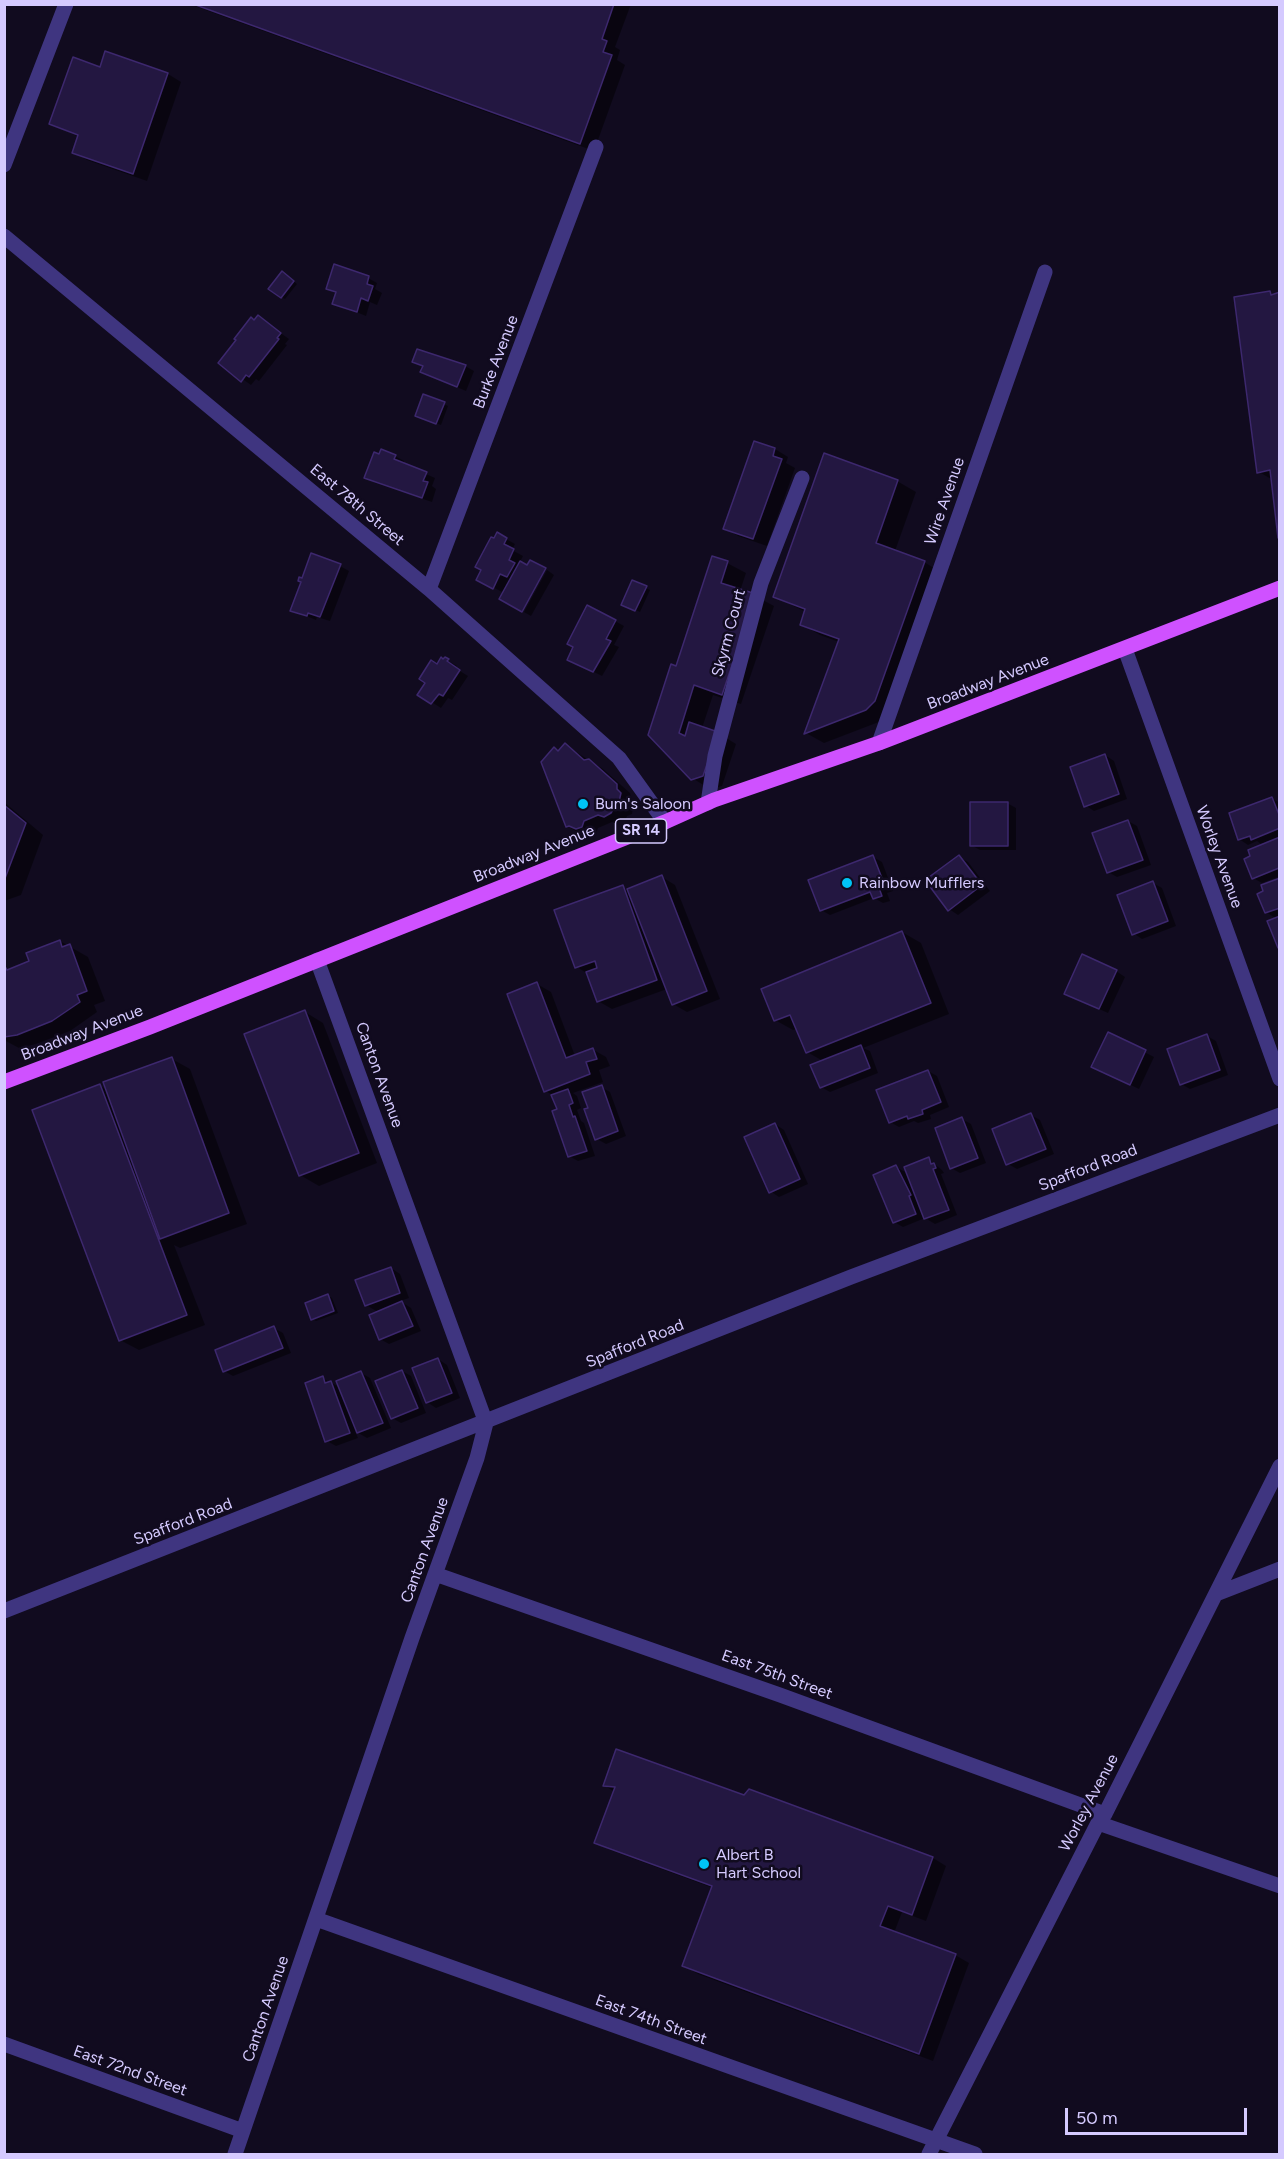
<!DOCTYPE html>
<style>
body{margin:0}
#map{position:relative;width:1284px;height:2159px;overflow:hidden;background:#110b1f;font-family:Figtree,sans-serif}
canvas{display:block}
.frame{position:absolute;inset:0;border:6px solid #d5caff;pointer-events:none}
.scale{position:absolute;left:1065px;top:2108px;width:182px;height:27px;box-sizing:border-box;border:3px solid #d5caff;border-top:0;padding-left:8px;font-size:18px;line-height:21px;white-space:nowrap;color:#d5caff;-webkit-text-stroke:4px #110b1f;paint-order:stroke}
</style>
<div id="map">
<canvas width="1284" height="2159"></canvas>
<div class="frame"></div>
<div class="scale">50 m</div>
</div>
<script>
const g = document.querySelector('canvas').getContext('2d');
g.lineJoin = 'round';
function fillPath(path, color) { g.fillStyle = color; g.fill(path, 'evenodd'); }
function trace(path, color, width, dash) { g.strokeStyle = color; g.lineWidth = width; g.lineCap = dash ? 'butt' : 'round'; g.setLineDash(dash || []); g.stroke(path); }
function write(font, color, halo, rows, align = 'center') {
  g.font = font + ' Figtree,sans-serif'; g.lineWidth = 5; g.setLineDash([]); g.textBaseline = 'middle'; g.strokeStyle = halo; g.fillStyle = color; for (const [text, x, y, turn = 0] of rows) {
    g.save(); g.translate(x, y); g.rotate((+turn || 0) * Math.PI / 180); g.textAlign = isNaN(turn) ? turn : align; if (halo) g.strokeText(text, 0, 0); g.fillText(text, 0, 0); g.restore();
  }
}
fillPath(new Path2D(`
 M 189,4 L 631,4 L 615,47 L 620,50 L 617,60 L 625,65 L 594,151 Z
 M 106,52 L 168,74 L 181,82 L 147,181 L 87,160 L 74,152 L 79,137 L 51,124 L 100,69 Z
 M 286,275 L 297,284 L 285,299 L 281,297 Z
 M 368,278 L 377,283 L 375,289 L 382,293 L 377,305 L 370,302 L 366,316 L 334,303 L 337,293 L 328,288 Z
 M 1270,293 L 1274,295 L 1280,293 L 1280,535 L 1273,480 L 1259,472 Z
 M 258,317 L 289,339 L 285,344 L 287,345 L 259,381 L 256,379 L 251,385 L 220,363 Z
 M 414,361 L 465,366 L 474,371 L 466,391 L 431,376 L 424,367 Z
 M 444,404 L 448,406 L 441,425 L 421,417 Z
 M 755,443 L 775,449 L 788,457 L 786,463 L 795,468 L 767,546 L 738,536 L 725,528 Z
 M 395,456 L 404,461 L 403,464 L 435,478 L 432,486 L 436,489 L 432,502 L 375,483 L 366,477 Z
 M 897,481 L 916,492 L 895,551 L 924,562 L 942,573 L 884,720 L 824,743 L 806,733 L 839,642 L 820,635 L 801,624 L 806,612 L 775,597 Z
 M 497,534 L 515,544 L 512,550 L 523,556 L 504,593 L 487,584 L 494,540 Z
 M 727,563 L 746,573 L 740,591 L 755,596 L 774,606 L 741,704 L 713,695 L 702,728 L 718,733 L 736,744 L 722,786 L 710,789 L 692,778 L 650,734 L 677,668 Z
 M 340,566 L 349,571 L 330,621 L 317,617 L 316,620 L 292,610 Z
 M 547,570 L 554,575 L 531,616 L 524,612 Z
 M 646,588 L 650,590 L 640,612 L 627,606 Z
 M 615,621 L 624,626 L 614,645 L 619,647 L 602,676 L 578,664 Z
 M 445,659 L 457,666 L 455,668 L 468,676 L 452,700 L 448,698 L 441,708 L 419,694 L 437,666 Z
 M 565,745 L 603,769 L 630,793 L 631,798 L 634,802 L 632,814 L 627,816 L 625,821 L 619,824 L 612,822 L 598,828 L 596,834 L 591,836 L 584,832 L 581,834 L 567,826 L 559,752 Z
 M 1105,755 L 1114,761 L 1127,799 L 1094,811 L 1085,805 Z
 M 1271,798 L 1280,803 L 1280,836 L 1261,844 L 1257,841 L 1248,845 L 1239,839 Z
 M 4,802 L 43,835 L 21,895 L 4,901 Z
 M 1007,803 L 1016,808 L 1016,850 L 980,850 L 971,845 Z
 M 1128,821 L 1137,826 L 1151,865 L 1117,877 L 1108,872 Z
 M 1280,840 L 1280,876 L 1262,883 L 1253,878 Z
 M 873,857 L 882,862 L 893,891 L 887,893 L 890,901 L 883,903 L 874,898 L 830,915 L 821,910 Z
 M 959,857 L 968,862 L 990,891 L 958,915 L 949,909 Z
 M 662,877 L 675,885 L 720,999 L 687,1012 L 673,1004 L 667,989 L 612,1009 L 598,1001 L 588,974 L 577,967 L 622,887 L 628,890 Z
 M 1280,880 L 1280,947 L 1277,919 L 1266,912 Z
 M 1153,883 L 1162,888 L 1176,926 L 1142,939 L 1133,933 Z
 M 902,932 L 921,943 L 949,1014 L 863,1048 L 870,1051 L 878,1073 L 830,1092 L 821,1087 L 823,1061 L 807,1052 L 797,1029 L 793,1030 L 775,1020 Z
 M 60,941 L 88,957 L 105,1001 L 94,1005 L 97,1012 L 70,1031 L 36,1044 L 19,1048 L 4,1040 L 4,967 L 10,970 L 31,962 Z
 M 1116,971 L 1125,977 L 1108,1013 L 1075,998 Z
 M 537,984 L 551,992 L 575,1056 L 592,1049 L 606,1057 L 610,1066 L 599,1070 L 603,1082 L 573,1093 L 577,1096 L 581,1108 L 577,1110 L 581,1121 L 584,1123 L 595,1156 L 578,1161 L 569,1156 L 553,1095 L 545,1091 Z
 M 305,1012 L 323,1023 L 377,1163 L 319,1186 L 300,1175 Z
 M 1109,1034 L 1154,1057 L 1139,1089 L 1102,1071 Z
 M 1207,1036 L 1216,1041 L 1228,1075 L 1190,1089 L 1181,1084 Z
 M 172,1059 L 190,1069 L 247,1224 L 180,1248 L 174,1245 L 205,1325 L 139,1350 L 120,1340 L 100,1086 L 108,1090 Z
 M 928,1071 L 937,1076 L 949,1107 L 930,1115 L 931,1119 L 918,1123 L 914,1121 L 899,1127 L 890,1122 Z
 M 601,1087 L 610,1092 L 626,1136 L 606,1144 L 597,1139 L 590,1109 Z
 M 1031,1115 L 1040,1120 L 1054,1154 L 1017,1169 L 1008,1164 Z
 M 962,1119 L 971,1124 L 986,1163 L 960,1173 L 951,1168 Z
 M 775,1124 L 784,1130 L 808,1184 L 779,1197 L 770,1191 Z
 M 928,1159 L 942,1170 L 944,1173 L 941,1174 L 957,1215 L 935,1224 L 925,1218 L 903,1227 L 894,1222 L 896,1167 L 909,1174 Z
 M 391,1268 L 400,1274 L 409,1298 L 400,1301 L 411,1308 L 421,1331 L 389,1344 L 380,1339 L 378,1312 L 366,1305 Z
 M 328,1296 L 332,1298 L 338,1313 L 316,1321 L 312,1319 Z
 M 274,1328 L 283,1333 L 291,1353 L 233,1376 L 224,1371 Z
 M 438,1359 L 447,1365 L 460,1398 L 436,1408 L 427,1402 Z
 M 402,1371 L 411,1376 L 426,1413 L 401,1423 L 392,1418 Z
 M 361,1373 L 370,1378 L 391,1428 L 367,1438 L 355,1431 L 358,1438 L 336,1446 L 327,1441 L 322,1378 L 341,1388 Z
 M 605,1786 L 745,1797 L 933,1858 L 946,1866 L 926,1921 L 902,1912 L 894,1933 L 955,1955 L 969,1963 L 933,2061 L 698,1974 L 684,1966 L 713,1888 L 610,1850 L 596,1842 L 615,1792 Z`), '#0007');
const building = new Path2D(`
 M 193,4 L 614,4 L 602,39 L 607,41 L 603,52 L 612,55 L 580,144 Z
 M 105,51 L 168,73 L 133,174 L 72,153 L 78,135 L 49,124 L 73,57 L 100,67 Z
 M 334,264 L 369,276 L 367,284 L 373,286 L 368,301 L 361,298 L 357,312 L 332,304 L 336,292 L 326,289 Z
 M 282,271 L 294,281 L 281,298 L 268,289 Z
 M 1270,291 L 1271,295 L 1280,292 L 1278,538 L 1270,470 L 1257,473 L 1234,297 Z
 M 258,315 L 281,333 L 277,338 L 279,339 L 249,377 L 246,375 L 241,382 L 218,363 L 236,340 L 234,339 L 251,317 L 254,320 Z
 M 417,349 L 466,365 L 457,387 L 420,372 L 423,366 L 412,362 Z
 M 423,394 L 445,402 L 436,424 L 415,416 Z
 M 754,441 L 775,448 L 773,456 L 782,459 L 753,539 L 723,529 Z
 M 381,449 L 396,455 L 394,459 L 427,472 L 423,481 L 428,482 L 422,498 L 364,478 L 374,452 L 379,454 Z
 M 824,453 L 898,480 L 876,543 L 925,561 L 875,701 L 866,710 L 804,734 L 839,639 L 800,625 L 805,609 L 773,597 Z
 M 497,532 L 507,538 L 504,544 L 514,549 L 509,560 L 515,563 L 507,577 L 500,574 L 493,589 L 476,580 L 481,570 L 475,567 L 491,537 L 494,538 Z
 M 311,553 L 341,564 L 320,617 L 308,613 L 307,616 L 290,611 L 301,582 L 298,581 L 299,577 L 302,578 Z
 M 712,556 L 728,561 L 721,583 L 756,594 L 722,695 L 694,685 L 679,733 L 685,736 L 689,722 L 718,732 L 703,776 L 691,780 L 648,735 L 671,664 L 676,666 Z
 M 530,560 L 546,568 L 522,612 L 499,599 L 520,561 L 527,565 Z
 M 632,580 L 647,586 L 635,611 L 621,605 Z
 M 587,605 L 616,620 L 606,639 L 611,641 L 593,672 L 567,660 L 573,647 L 567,644 Z
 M 441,657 L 443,659 L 445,657 L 449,659 L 447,661 L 460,670 L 443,696 L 439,694 L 431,704 L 417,695 L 425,683 L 419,679 L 431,660 L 437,664 Z
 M 565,743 L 584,760 L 589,759 L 617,784 L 617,789 L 621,793 L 618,806 L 614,808 L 611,813 L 604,817 L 598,815 L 584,821 L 582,827 L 576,829 L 569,826 L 566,827 L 541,762 L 554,747 L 558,751 Z
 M 1105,754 L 1119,794 L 1084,807 L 1070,767 Z
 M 1272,797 L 1280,817 L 1280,828 L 1251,840 L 1250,836 L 1238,840 L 1229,813 Z
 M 970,802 L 1008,802 L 1008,846 L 970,846 Z
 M 4,805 L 26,823 L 4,881 Z
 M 1128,820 L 1143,860 L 1107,873 L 1092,833 Z
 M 1280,837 L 1279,868 L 1252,879 L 1244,859 L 1250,856 L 1248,850 Z
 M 873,855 L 885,886 L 879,888 L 882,896 L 873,899 L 870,892 L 820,911 L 808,880 Z
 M 959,855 L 982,885 L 948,911 L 925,880 Z
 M 662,875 L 707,991 L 672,1005 L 627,889 Z
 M 1280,878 L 1280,908 L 1265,913 L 1257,894 L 1263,891 L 1261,885 Z
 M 1153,881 L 1168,921 L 1132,935 L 1117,895 Z
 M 623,885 L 657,980 L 597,1002 L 586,972 L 597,968 L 595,961 L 575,968 L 554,910 Z
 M 1280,916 L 1280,947 L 1278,948 L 1267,921 Z
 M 902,931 L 931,1003 L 806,1053 L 790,1015 L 774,1021 L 761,989 Z
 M 60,940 L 62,947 L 70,944 L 87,991 L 77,995 L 80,1002 L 52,1021 L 17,1035 L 4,1037 L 4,965 L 7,970 L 29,961 L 26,953 Z
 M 1082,954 L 1117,970 L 1099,1009 L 1064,994 Z
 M 537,982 L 566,1058 L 593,1048 L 597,1059 L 586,1062 L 590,1074 L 544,1092 L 507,994 Z
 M 305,1010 L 359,1153 L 299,1176 L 244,1034 Z
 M 1108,1032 L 1146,1050 L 1130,1085 L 1091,1067 Z
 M 1207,1034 L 1220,1070 L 1180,1085 L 1167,1049 Z
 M 861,1045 L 870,1068 L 820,1088 L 810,1065 Z
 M 172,1057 L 229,1213 L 160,1239 L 103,1082 Z
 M 928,1070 L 941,1102 L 922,1110 L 923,1114 L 908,1119 L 907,1116 L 889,1123 L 876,1090 Z
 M 100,1084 L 187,1315 L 119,1341 L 32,1110 Z
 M 602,1085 L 618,1131 L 595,1140 L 584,1109 L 588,1108 L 582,1092 Z
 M 568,1089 L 573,1103 L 569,1105 L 573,1117 L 575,1116 L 587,1151 L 568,1157 L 552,1111 L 557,1109 L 551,1095 Z
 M 1031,1113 L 1046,1149 L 1006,1165 L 992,1129 Z
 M 962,1117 L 978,1158 L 950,1169 L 935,1128 Z
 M 775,1123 L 800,1179 L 769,1193 L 744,1137 Z
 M 929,1157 L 931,1164 L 934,1163 L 936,1168 L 933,1169 L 949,1210 L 924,1219 L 904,1167 Z
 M 896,1165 L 911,1195 L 909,1196 L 916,1214 L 893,1223 L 873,1175 Z
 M 391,1267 L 400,1293 L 365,1306 L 355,1280 Z
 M 328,1294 L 334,1311 L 311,1320 L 305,1303 Z
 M 402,1301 L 413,1326 L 379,1340 L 369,1315 Z
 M 274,1326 L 283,1348 L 223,1372 L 215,1350 Z
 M 438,1358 L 452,1393 L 426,1403 L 412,1368 Z
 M 402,1370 L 418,1408 L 391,1419 L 375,1381 Z
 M 361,1371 L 383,1423 L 357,1433 L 336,1381 Z
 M 323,1376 L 325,1383 L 331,1381 L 350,1433 L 325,1442 L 305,1383 Z
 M 616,1749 L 744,1795 L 749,1789 L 933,1857 L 912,1915 L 888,1906 L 880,1926 L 956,1954 L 919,2054 L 682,1966 L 712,1886 L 594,1843 L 615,1787 L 603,1786 Z`);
fillPath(building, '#231741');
trace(building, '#3d286e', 1.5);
trace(new Path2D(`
 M 4,165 L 66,4
 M 4,236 L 429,589 L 619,758 L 665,822
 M 429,589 L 596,147
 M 1125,649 L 1280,1079
 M 879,743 L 1045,272
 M 708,803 L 715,756 L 761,583 L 802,478
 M 435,1574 L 780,1695 L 1105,1814
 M 1216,1594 L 1280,1569
 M 4,1611 L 851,1277 L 1280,1115
 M 1098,1823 L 1280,1886
 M 316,1919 L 975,2154
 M 4,2044 L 243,2131
 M 235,2154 L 412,1638 L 477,1458 L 486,1423 L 317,960
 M 929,2154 L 1098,1823 L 1105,1814 L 1280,1466`), '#3f3580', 15);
trace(new Path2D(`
 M 4,1082 L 150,1027 L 665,822 L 714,800 L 879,743 L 1280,588`), '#cf51ff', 15);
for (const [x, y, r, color] of [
 [583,804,6,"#00c4f5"],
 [847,883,6,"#00c4f5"],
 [704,1864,6,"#00c4f5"]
]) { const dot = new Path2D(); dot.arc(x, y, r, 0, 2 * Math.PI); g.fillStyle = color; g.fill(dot); trace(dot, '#110b1f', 2); }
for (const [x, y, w] of [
 [641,831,51]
]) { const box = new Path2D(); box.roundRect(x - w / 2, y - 12, w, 24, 4.5); g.fillStyle = '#110b1f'; g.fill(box); trace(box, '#d5caff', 1.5); }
write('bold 15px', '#d5caff', null, [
 ["SR 14",641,831]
]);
write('16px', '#d5caff', '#110b1f', [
 ["Burke Avenue",496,362,-69],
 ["Wire Avenue",945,501,-71],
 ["East 78th Street",357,505,40],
 ["Skyrm Court",729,633,-75],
 ["Broadway Avenue",988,682,-21],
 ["Broadway Avenue",534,854,-22],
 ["Worley Avenue",1219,857,70],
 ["Broadway Avenue",82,1033,-21],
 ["Canton Avenue",379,1075,70],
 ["Spafford Road",1088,1168,-21],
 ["Spafford Road",635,1344,-22],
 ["Spafford Road",183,1522,-21],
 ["Canton Avenue",425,1550,-70],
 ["East 75th Street",777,1675,20],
 ["Worley Avenue",1089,1803,-62],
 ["Canton Avenue",266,2009,-71],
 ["East 74th Street",651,2020,20],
 ["East 72nd Street",130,2071,20]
]);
write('16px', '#d5caff', '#110b1f', [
 ["Bum's Saloon",595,804],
 ["Rainbow Mufflers",859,883],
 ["Albert B",716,1855],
 ["Hart School",716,1873]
], 'left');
</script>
